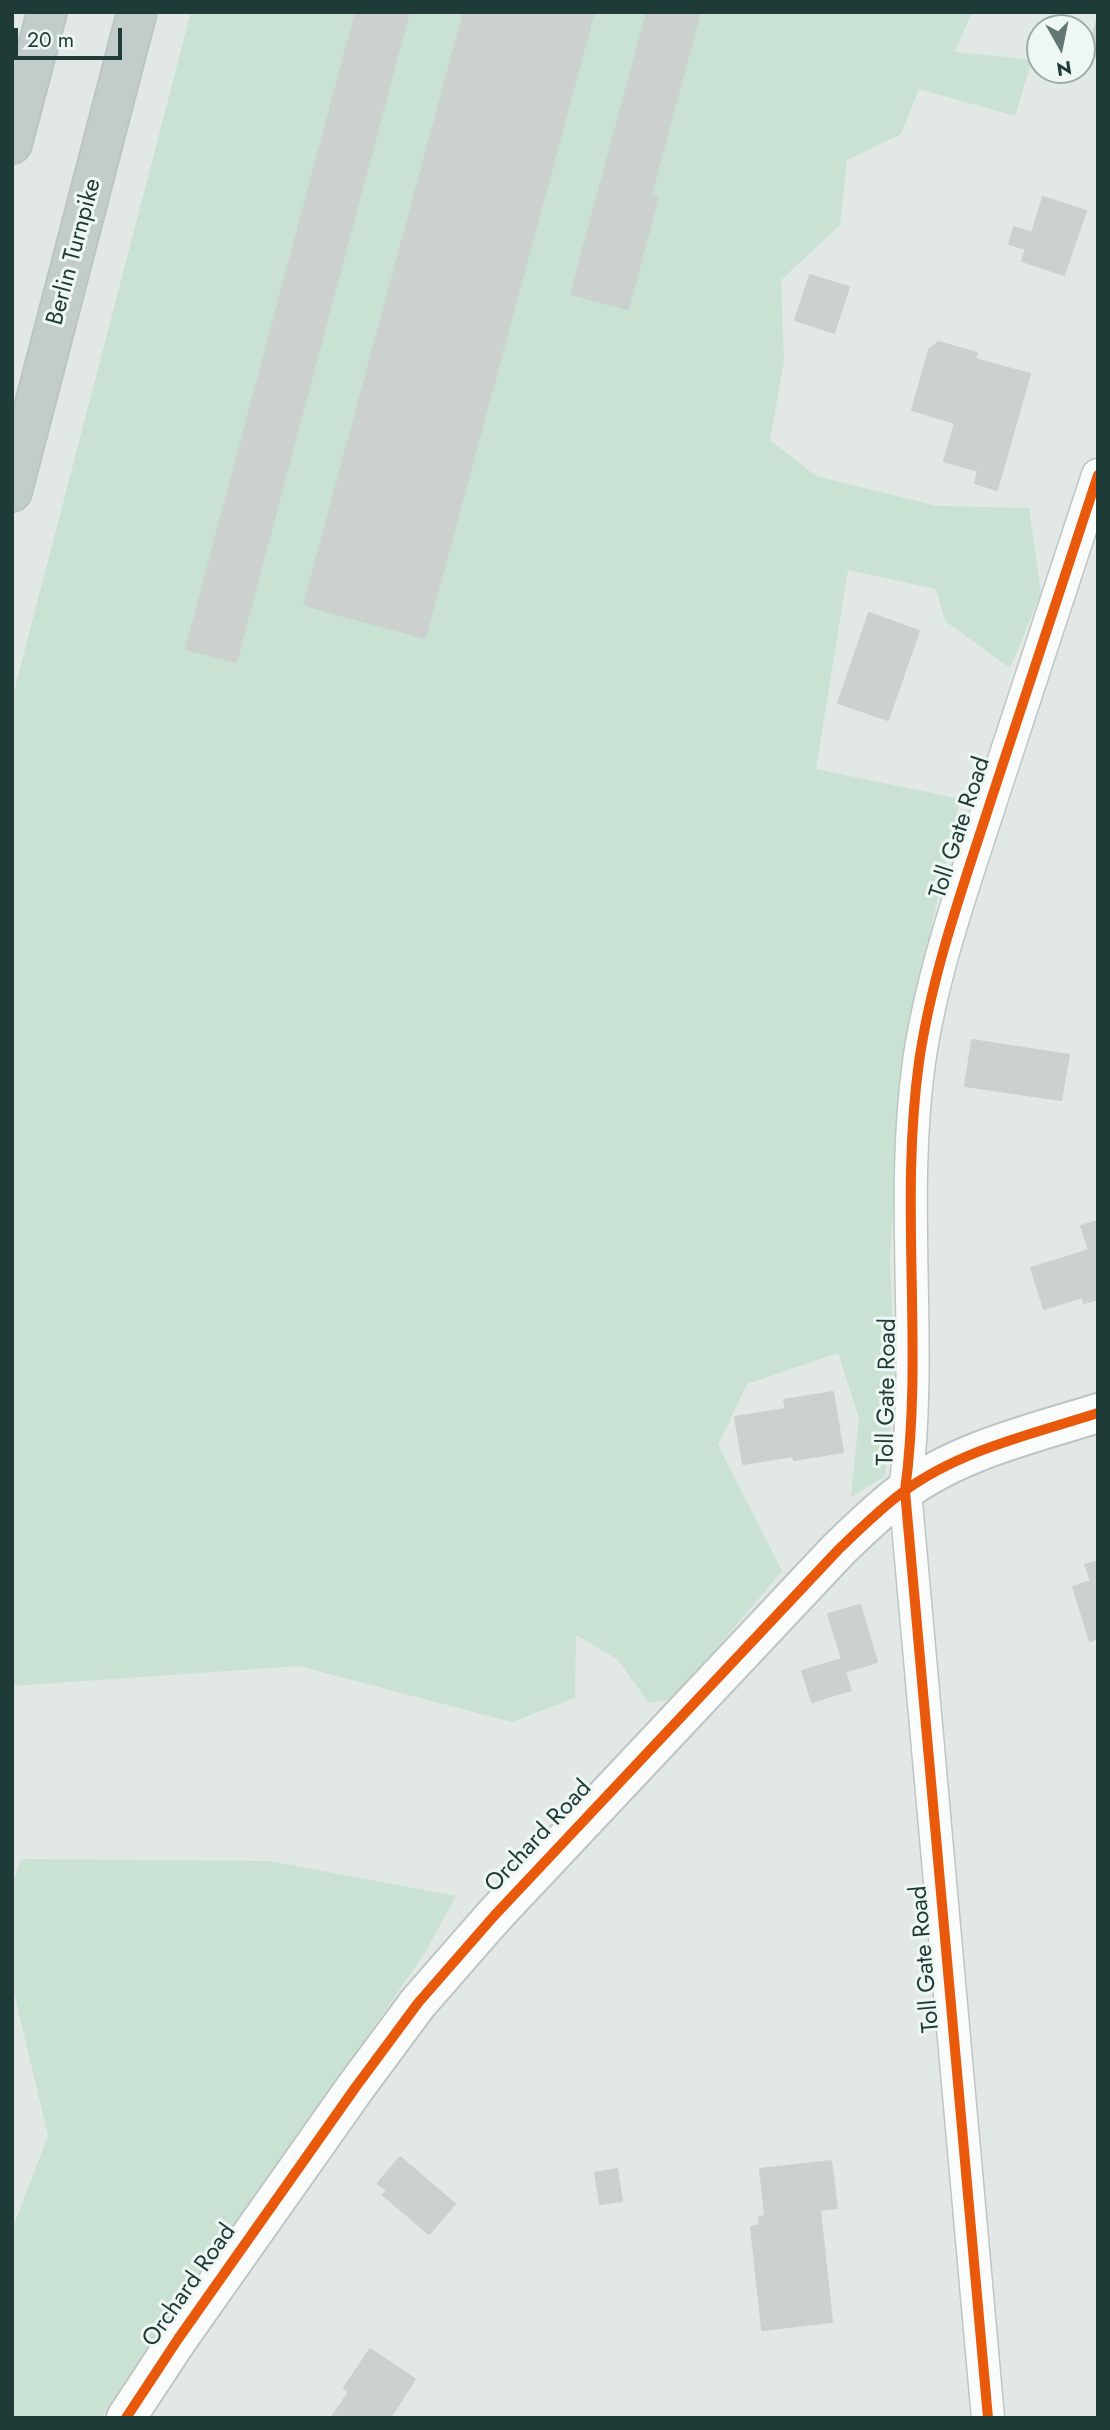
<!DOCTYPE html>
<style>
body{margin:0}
#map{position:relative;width:1110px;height:2430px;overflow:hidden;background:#e1e8e6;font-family:Jost,sans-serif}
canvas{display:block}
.frame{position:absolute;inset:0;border:14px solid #1f3b37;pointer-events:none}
.north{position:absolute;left:1026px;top:14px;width:70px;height:70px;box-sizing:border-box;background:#eff7f4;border:2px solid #9caca8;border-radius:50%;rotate:171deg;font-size:19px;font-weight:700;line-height:28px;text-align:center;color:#1f3b37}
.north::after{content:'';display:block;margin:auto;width:24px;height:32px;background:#637874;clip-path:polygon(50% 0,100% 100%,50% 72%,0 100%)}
.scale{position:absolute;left:14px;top:28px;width:108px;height:32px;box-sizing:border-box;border:4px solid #1f3b37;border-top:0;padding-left:9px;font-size:21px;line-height:24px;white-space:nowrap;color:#1f3b37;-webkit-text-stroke:5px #eff7f4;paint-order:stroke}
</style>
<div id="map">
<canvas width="1110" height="2430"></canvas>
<div class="frame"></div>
<div class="north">N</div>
<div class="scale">20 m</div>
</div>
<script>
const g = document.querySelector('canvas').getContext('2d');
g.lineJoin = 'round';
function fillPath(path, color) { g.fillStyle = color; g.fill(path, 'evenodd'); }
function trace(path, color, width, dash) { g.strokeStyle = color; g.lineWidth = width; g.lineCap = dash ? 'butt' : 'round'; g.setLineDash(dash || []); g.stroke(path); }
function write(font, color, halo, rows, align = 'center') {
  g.font = font + ' Jost,sans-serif'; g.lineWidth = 6; g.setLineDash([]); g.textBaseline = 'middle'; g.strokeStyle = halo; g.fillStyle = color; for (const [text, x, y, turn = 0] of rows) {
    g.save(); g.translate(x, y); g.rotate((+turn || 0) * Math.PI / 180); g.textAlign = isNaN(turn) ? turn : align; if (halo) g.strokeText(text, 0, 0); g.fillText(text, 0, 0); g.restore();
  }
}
fillPath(new Path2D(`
 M 191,12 L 972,12 L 955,52 L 1032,60 L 1015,116 L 919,89 L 901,134 L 847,160 L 840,225 L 781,280 L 784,361 L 770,440 L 816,476 L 937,506 L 1029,508 L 1041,593 L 1010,668 L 945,621 L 936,589 L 848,570 L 816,769 L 960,799 L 905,1046 L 890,1257 L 895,1387 L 885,1476 L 851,1497 L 859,1418 L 838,1353 L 747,1384 L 718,1445 L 782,1571 L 674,1699 L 649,1703 L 617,1659 L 576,1635 L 575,1698 L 512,1722 L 299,1666 L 12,1686 L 12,699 Z
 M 21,1859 L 269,1861 L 456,1896 L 423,1956 L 101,2418 L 12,2418 L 12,2230 L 48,2136 L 12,1984 L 12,1884 Z`), '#c9e2d4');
const building = new Path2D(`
 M 356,12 L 409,12 L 236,662 L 186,649 Z
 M 464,12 L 594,12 L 425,638 L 304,605 Z
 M 647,12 L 700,12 L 651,195 L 658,197 L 628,309 L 571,294 Z
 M 1098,18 L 1098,58 L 1086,54 Z
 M 1043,197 L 1086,211 L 1064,275 L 1022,261 L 1026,249 L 1009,244 L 1014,227 L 1032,233 Z
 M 810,275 L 849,287 L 834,333 L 795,320 Z
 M 938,342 L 977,353 L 975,359 L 1030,374 L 997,490 L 975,483 L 978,471 L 944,461 L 955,423 L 912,410 L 929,350 Z
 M 869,613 L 919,631 L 888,720 L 838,703 Z
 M 972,1040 L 1069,1055 L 1061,1100 L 965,1086 Z
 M 1098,1221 L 1098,1299 L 1084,1303 L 1082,1297 L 1044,1309 L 1031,1268 L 1089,1250 L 1081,1226 Z
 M 833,1392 L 843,1452 L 794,1460 L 793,1456 L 743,1464 L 735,1417 L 786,1409 L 784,1400 Z
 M 1098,1561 L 1098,1638 L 1090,1641 L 1073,1587 L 1091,1581 L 1085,1565 Z
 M 860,1605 L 877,1662 L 845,1672 L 851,1690 L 812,1702 L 802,1671 L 842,1659 L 828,1614 Z
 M 400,2157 L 455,2204 L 429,2234 L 383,2195 L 387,2191 L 378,2183 Z
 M 831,2161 L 837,2208 L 820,2210 L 832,2322 L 762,2330 L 751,2227 L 760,2225 L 759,2217 L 765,2216 L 760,2169 Z
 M 617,2169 L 622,2201 L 600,2204 L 595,2173 Z
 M 370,2349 L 415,2379 L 390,2418 L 331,2418 L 349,2392 L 344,2388 Z`);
fillPath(building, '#ccd1d0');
trace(building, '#cad1cf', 2);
const minor = new Path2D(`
 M 988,2418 L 905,1491 C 924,1349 899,1206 919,1062 C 932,972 964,884 992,797 C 1027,690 1063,582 1098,475`);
const tertiary = new Path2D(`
 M 126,2418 L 178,2339 L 355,2088 L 418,2003 L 494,1916 L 839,1549 C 860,1529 880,1509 903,1492 C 960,1450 1032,1434 1098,1413`);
const trunk = new Path2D(`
 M 12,144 L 47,12
 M 12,492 L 137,12`);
trace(minor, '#bec5c3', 35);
trace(tertiary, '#bec5c3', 42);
trace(trunk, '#bbc5c3', 42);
trace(minor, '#fafcfb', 32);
trace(tertiary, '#fafcfb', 38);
trace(trunk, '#c2ccca', 38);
trace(new Path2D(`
 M 126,2418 L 178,2339 L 355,2088 L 418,2003 L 494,1916 L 839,1549 C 860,1529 880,1509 903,1492 C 960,1450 1032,1434 1098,1413
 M 988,2418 L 905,1491 C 924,1349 899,1206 919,1062 C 932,972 964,884 992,797 C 1027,690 1063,582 1098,475`), '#e8590c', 10);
write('24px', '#1f3b37', '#eff7f4', [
 ["Berlin Turnpike",75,252,-75],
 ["Toll Gate Road",961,828,-72],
 ["Toll Gate Road",888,1392,-89],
 ["Orchard Road",539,1837,-47],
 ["Toll Gate Road",926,1959,-95],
 ["Orchard Road",190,2286,-55]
]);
</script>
